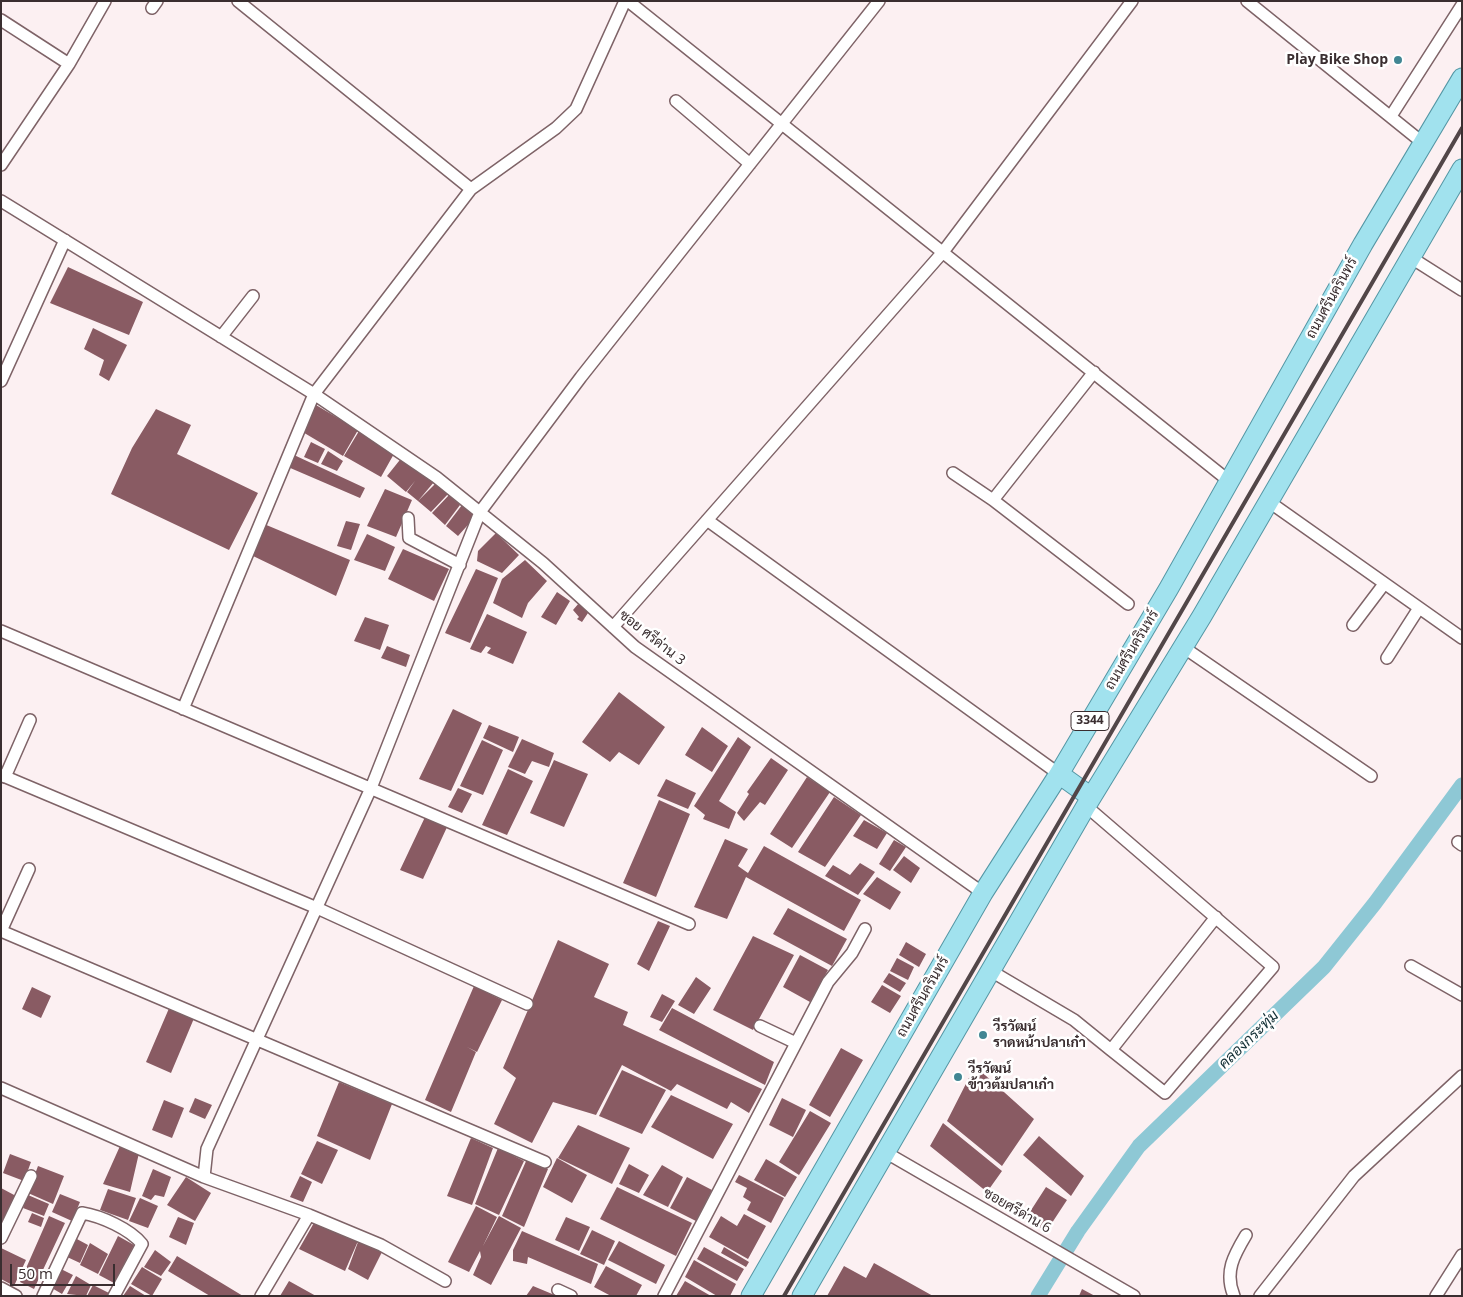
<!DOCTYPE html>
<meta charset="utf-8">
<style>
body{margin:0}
#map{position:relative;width:1463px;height:1297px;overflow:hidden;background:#fcf0f2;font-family:"Open Sans",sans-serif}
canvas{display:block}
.frame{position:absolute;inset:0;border:2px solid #3a2e30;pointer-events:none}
.scale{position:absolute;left:10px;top:1264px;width:105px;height:22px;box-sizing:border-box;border:2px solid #3a2e30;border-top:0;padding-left:6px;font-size:15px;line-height:18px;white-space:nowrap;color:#3a2e30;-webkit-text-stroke:4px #fff;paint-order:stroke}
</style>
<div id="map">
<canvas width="1463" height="1297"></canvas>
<div class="frame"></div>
<div class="scale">50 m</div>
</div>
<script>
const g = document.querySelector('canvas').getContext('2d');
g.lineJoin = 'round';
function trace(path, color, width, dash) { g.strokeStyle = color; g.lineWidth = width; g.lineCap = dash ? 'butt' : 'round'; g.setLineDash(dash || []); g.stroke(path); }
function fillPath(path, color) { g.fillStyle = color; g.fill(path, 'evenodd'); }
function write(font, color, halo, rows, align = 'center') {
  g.font = font + ' "Open Sans",Sarabun,sans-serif'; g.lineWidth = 5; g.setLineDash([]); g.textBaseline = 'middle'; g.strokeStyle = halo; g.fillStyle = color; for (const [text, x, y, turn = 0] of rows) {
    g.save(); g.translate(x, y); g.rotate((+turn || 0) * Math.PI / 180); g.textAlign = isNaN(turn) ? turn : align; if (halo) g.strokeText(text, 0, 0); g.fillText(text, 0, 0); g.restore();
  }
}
trace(new Path2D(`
 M 1038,1296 L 1078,1231 L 1139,1146 L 1324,967 L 1375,903 L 1462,785`), '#8ec8d5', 15);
fillPath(new Path2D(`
 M 68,267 L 143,302 L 129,335 L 50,303 Z
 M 93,328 L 127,345 L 109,381 L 99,375 L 104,360 L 84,349 Z
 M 316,405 L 358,430 L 343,456 L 301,431 Z
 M 156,409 L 191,425 L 177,454 L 258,493 L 229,550 L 111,494 L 132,448 Z
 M 359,431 L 395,452 L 381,477 L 344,456 Z
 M 311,442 L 325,449 L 318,463 L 304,457 Z
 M 328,451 L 343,461 L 337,471 L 321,464 Z
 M 294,455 L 365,488 L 360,498 L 288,467 Z
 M 403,456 L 423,472 L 421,474 L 434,482 L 418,501 L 407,492 L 415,481 L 406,492 L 387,476 Z
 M 436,483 L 448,494 L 431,512 L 418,501 Z
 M 385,489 L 412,500 L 396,537 L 367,526 Z
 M 449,495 L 460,505 L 445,525 L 432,513 Z
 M 462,505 L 475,517 L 458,536 L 446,526 Z
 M 346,521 L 360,524 L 351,550 L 337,546 Z
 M 264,524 L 350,560 L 336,596 L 251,555 Z
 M 496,533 L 519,555 L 502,573 L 477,561 L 478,551 Z
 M 367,534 L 395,547 L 385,571 L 354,560 Z
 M 403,549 L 449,569 L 434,601 L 388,579 Z
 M 525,560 L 547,581 L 528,603 L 522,618 L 493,603 L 502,579 Z
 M 476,569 L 498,578 L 470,643 L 445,633 Z
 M 557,592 L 570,601 L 556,625 L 541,617 Z
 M 579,603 L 588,613 L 582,622 L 577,619 L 579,617 L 573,610 Z
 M 487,614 L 527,632 L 513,664 L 487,653 L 491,648 L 486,646 L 481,653 L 470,649 Z
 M 365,617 L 389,625 L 380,650 L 354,641 Z
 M 387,646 L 410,655 L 406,667 L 381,658 Z
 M 619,692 L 665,727 L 639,765 L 619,752 L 610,762 L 582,742 Z
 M 453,709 L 482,723 L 451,791 L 419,779 Z
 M 489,725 L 519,737 L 513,752 L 483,738 Z
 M 702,727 L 728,746 L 712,772 L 685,755 Z
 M 738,737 L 751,747 L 719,801 L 736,812 L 729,829 L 703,819 L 705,815 L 694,806 Z
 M 522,739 L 554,753 L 549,767 L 532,761 L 525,774 L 508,767 Z
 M 482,740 L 503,750 L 483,795 L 460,786 Z
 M 771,758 L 788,770 L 765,805 L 760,802 L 744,821 L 737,813 L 749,794 L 747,792 Z
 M 554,760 L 588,774 L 564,827 L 530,813 Z
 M 508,769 L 533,781 L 507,835 L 482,825 Z
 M 807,777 L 830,792 L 792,848 L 770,834 Z
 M 666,779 L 696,793 L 688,809 L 657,796 Z
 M 458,788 L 472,794 L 462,813 L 448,807 Z
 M 834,797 L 861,815 L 825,867 L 798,852 Z
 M 659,800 L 690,814 L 656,897 L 623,883 Z
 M 426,815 L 448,825 L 423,879 L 400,870 Z
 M 864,820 L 887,833 L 877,849 L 853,836 Z
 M 725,839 L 748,849 L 738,866 L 748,873 L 764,846 L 861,900 L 844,931 L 746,877 L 727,919 L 694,907 Z
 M 894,840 L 906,847 L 890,871 L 879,864 Z
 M 904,856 L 920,868 L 911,883 L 893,870 Z
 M 860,863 L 875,872 L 858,895 L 825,876 L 833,865 L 850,875 Z
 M 877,877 L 901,892 L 890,910 L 863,894 Z
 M 788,908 L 847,939 L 832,966 L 773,934 Z
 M 658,921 L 670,926 L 649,971 L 637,964 Z
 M 753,936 L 794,955 L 753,1030 L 713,1010 Z
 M 558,940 L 609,964 L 594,997 L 628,1012 L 623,1025 L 762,1089 L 749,1113 L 731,1102 L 727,1109 L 677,1084 L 671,1091 L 622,1065 L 596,1115 L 553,1102 L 532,1143 L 494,1124 L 516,1078 L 503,1068 Z
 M 906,942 L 926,954 L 919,967 L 899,955 Z
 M 800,955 L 828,970 L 810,1002 L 783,987 Z
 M 897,958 L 914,967 L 908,980 L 890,971 Z
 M 889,973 L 906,983 L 900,992 L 883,982 Z
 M 696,977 L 711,988 L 694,1014 L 678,1005 Z
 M 882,985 L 901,996 L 890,1013 L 871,1002 Z
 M 474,986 L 502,1000 L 477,1052 L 467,1047 L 476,1052 L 451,1112 L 425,1100 Z
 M 32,987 L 51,996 L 41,1018 L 22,1009 Z
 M 662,994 L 675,1001 L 662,1022 L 650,1017 Z
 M 170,1006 L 195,1016 L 171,1073 L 146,1062 Z
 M 672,1008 L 774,1062 L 765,1085 L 659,1030 Z
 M 841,1048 L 863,1060 L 830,1117 L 809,1105 Z
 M 975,1066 L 1034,1119 L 1002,1166 L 947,1121 Z
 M 622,1070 L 666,1090 L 642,1134 L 599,1116 Z
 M 339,1082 L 392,1104 L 370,1160 L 317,1136 Z
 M 671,1095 L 733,1124 L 713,1159 L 651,1127 Z
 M 195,1098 L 212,1105 L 205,1119 L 189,1112 Z
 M 782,1098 L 806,1110 L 793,1137 L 769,1125 Z
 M 164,1100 L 184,1108 L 172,1138 L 152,1130 Z
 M 810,1111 L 831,1123 L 799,1175 L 779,1162 Z
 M 943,1123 L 1002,1171 L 987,1192 L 930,1146 Z
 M 578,1125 L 630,1148 L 612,1184 L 558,1158 Z
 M 1039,1136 L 1084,1176 L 1071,1196 L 1023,1155 Z
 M 471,1138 L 493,1148 L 472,1205 L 447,1196 Z
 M 317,1141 L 338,1150 L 322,1184 L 301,1174 Z
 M 120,1146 L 139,1153 L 130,1192 L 103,1184 Z
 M 498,1148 L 524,1161 L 499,1215 L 475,1204 Z
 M 10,1154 L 31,1162 L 24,1181 L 3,1173 Z
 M 557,1158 L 587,1175 L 572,1203 L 543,1187 Z
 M 527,1159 L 548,1169 L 524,1227 L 502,1216 Z
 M 766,1159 L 797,1177 L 785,1197 L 754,1180 Z
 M 629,1164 L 649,1175 L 639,1193 L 619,1184 Z
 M 662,1165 L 683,1177 L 668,1207 L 643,1195 Z
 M 38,1166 L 64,1176 L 53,1204 L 28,1193 Z
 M 153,1169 L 171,1177 L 164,1197 L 155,1195 L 151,1200 L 142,1196 Z
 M 739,1175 L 784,1198 L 771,1223 L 747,1210 L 751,1202 L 743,1197 L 747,1188 L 735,1182 Z
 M 300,1176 L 312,1182 L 303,1202 L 290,1197 Z
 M 186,1177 L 211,1193 L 195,1221 L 167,1205 Z
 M 687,1177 L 712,1190 L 696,1221 L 670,1208 Z
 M 617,1187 L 692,1223 L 676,1256 L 600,1219 Z
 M 1046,1187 L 1067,1200 L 1046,1232 L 1026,1218 Z
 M 1,1188 L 16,1196 L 3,1220 L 1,1220 Z
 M 108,1189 L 136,1198 L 128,1220 L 100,1210 Z
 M 60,1194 L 80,1202 L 72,1221 L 52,1212 Z
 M 28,1195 L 49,1204 L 44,1216 L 23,1208 Z
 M 140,1198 L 158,1206 L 148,1228 L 129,1221 Z
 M 476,1206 L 497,1217 L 483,1246 L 499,1216 L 521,1228 L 491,1285 L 473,1275 L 481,1257 L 480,1251 L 469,1272 L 448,1262 Z
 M 32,1213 L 44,1218 L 41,1227 L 28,1222 Z
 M 744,1214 L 766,1226 L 748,1259 L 709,1237 L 721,1216 L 737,1226 Z
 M 49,1216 L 65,1223 L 34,1289 L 20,1282 Z
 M 178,1217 L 194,1223 L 186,1245 L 169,1237 Z
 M 566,1217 L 590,1227 L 579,1251 L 555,1240 Z
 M 315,1221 L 358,1241 L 345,1271 L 299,1249 Z
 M 592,1230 L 615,1241 L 604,1265 L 580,1254 Z
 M 522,1231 L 598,1264 L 591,1284 L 528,1257 L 527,1264 L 513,1261 L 513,1250 Z
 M 118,1236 L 134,1245 L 114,1283 L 99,1275 Z
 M 75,1238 L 88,1245 L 80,1263 L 65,1256 Z
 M 619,1241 L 665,1265 L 656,1284 L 608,1260 Z
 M 358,1242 L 382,1252 L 368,1280 L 348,1269 Z
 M 90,1243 L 108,1254 L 98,1274 L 80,1265 Z
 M 704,1247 L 744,1269 L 737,1281 L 697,1259 Z
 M 724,1247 L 749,1262 L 746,1267 L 721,1253 Z
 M 1,1248 L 26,1260 L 14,1286 L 1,1279 Z
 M 155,1250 L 171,1262 L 161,1276 L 144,1267 Z
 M 177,1256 L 243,1296 L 210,1296 L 168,1271 Z
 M 694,1260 L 736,1284 L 730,1296 L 717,1296 L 685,1277 Z
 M 874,1263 L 933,1296 L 827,1296 L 844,1266 L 866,1278 Z
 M 606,1266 L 642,1285 L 636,1296 L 611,1296 L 594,1287 Z
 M 142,1267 L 162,1279 L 152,1296 L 131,1284 Z
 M 61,1269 L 73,1275 L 62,1294 L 50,1287 Z
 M 76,1276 L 91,1285 L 86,1296 L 67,1294 Z
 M 289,1281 L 316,1296 L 280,1296 Z
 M 685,1281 L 711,1296 L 676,1296 Z
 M 93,1285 L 109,1293 L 108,1296 L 87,1296 Z
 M 130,1286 L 146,1296 L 123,1296 Z
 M 533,1286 L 557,1296 L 526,1296 Z
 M 1082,1289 L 1095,1296 L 1079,1296 Z`), '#895b63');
const street = new Path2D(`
 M 238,1 L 471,189
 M 628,1 L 1229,481
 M 1247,1 L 1423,143
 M 152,8 L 157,1
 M 1,20 L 69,64
 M 676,101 L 750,164
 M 1391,116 L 1462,5
 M 1,165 L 69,64 L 105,1
 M 1,201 L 314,394 L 436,477 L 543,563 L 635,647 L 983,893
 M 1410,257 L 1462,290
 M 221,337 L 253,296
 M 1,381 L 65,240
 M 953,473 L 993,500 L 1128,604
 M 993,500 L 1094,372
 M 1268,501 L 1462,638
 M 408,518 L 409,538 L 460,565
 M 707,520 L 1059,774
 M 1353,625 L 1384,584
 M 613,627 L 943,252 L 1132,1
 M 1,631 L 689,924
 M 1183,647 L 1371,776
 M 1387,658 L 1419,608
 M 183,709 L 314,394 L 471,189 L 556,128 L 576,109 L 625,1
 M 1,775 L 317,908 L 527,1004
 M 5,777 L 30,720
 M 1086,806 L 1273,967 L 1165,1093 L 1111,1050
 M 1458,842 L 1462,845
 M 1,931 L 545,1162
 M 1,931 L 29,869
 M 1411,966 L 1462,995
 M 991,971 L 1074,1020 L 1111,1050 L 1216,917
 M 760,1026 L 796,1043
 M 1,1088 L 204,1177 L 309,1215 L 381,1245 L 445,1281
 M 885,1152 L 1134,1296
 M 204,1177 L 207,1149 L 371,788 L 480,512 L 581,377 L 879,1
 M 1,1238 L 31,1176
 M 1,1288 L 16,1296
 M 558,1290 L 571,1296
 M 43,1296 L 82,1213 C 101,1216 130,1229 142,1244 L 114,1296
 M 261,1296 L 309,1215
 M 664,1296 L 828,982 L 852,953 L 865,929
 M 1234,1296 C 1224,1272 1234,1255 1246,1235
 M 1260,1296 L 1354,1176 L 1462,1076
 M 1436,1296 L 1462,1255`);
const primary = new Path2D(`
 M 1059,774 L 1091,797
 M 751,1296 L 983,893 L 1059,774 L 1169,588 L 1363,244 L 1462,78
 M 802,1296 L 1086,806 L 1202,616 L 1462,169`);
trace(street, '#7e6367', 14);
trace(primary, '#5496a4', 21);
trace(street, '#fff', 11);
trace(primary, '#a1e2ee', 19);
trace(new Path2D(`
 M 784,1296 L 1462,128`), '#524648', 4);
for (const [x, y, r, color] of [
 [1398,60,5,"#418693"],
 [983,1035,5,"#418693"],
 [958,1077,5,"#418693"]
]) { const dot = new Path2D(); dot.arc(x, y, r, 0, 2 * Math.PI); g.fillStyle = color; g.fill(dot); trace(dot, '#fff', 2); }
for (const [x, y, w] of [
 [1090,721,38]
]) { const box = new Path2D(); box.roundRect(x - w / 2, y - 9.5, w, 19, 4); g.fillStyle = '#fff'; g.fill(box); trace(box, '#3a2e30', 1); }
write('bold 12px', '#3a2e30', null, [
 ["3344",1090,721]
]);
write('bold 14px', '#3a2e30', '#fff', [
 ["Play Bike Shop",1388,60,"right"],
 ["วีรวัฒน์",993,1027],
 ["ราดหน้าปลาเก๋า",993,1043],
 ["วีรวัฒน์",968,1069],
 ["ข้าวต้มปลาเก๋า",968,1085]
], 'left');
write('14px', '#3a2e30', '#fff', [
 ["ถนนศรีนครินทร์",1332,298,-61],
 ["ซอย ศรีด่าน 3",652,638,38],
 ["ถนนศรีนครินทร์",1132,650,-59],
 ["ถนนศรีนครินทร์",923,997,-60],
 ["ซอยศรีด่าน 6",1017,1211,30]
]);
write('italic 15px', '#133036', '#fff', [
 ["คลองกระทุ่ม",1249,1040,-44]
]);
</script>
